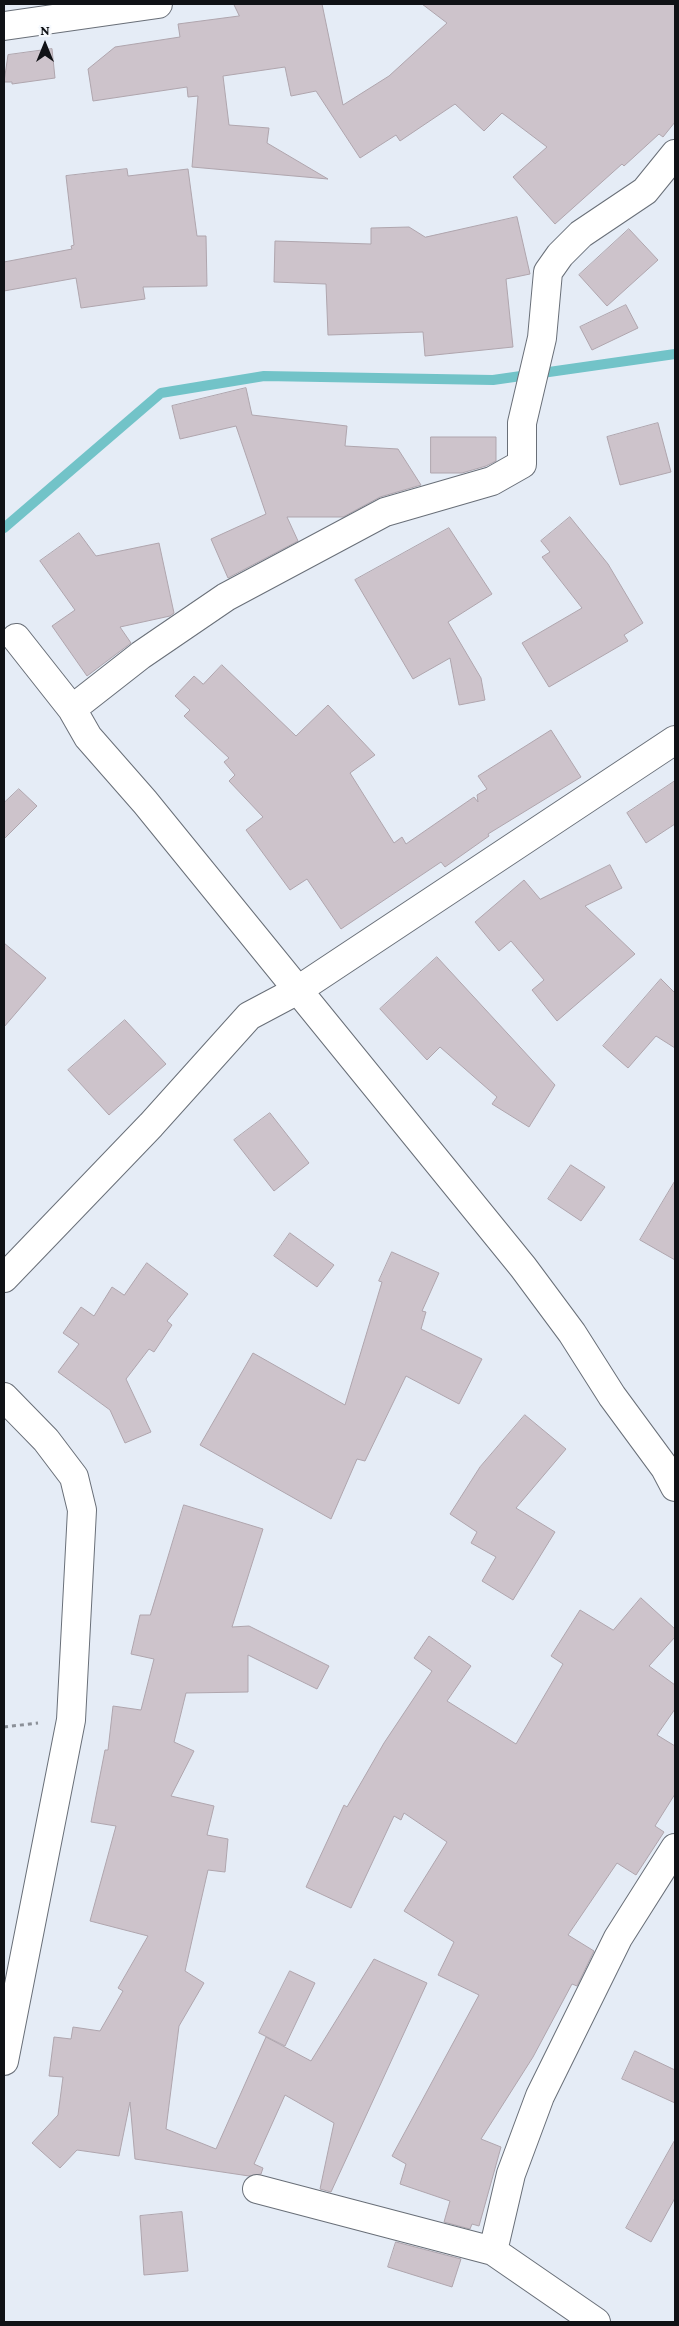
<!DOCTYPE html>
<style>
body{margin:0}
#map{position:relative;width:679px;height:2326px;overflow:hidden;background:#e5ecf6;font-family:"Crimson Pro",serif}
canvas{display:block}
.frame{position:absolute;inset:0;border:5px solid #101216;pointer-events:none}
.north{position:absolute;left:20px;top:20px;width:50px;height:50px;-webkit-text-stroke:4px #f6f9fd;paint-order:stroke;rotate:0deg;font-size:14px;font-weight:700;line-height:20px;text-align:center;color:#101216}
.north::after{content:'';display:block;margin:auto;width:18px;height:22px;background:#101216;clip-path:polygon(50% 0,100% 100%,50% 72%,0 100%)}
</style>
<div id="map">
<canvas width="679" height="2326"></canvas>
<div class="frame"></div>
<div class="north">N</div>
</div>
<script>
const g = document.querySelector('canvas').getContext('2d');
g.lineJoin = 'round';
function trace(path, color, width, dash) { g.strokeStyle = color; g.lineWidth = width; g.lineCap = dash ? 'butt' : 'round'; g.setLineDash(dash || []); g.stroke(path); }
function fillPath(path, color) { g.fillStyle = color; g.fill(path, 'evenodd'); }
trace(new Path2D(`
 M 4,528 L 161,393 L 264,376 L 493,380 L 675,354`), '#72c3c8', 10);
const building = new Path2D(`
 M 234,4 L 322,4 L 343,105 L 389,76 L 447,23 L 422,4 L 675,4 L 675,122 L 663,137 L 659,134 L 624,166 L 622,164 L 555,224 L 513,177 L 547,147 L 502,113 L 484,131 L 455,104 L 400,141 L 396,135 L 360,158 L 316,91 L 291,96 L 285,67 L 223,76 L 229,125 L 269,128 L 267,143 L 328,179 L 192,167 L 198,96 L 188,97 L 187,87 L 93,101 L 88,69 L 115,47 L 180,37 L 178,24 L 239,16 Z
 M 52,49 L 55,78 L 12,84 L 12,82 L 4,82 L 8,55 Z
 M 127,169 L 128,176 L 188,169 L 197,236 L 206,236 L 207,286 L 143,287 L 145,299 L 81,308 L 76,278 L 4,291 L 4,262 L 72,249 L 71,246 L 74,245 L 66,176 Z
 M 517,217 L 530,274 L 506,279 L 513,347 L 425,356 L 423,332 L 328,335 L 326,284 L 274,282 L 275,241 L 371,244 L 371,228 L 409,227 L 425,237 Z
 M 629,229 L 658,260 L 607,306 L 579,275 Z
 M 626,305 L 638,328 L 592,350 L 580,327 Z
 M 246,388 L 252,415 L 347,426 L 345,446 L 398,449 L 421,485 L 380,497 L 343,517 L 287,517 L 298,541 L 228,578 L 211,539 L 266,514 L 236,426 L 180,439 L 172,406 Z
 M 658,423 L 671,472 L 620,485 L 607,437 Z
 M 431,437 L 496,437 L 496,461 L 486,466 L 462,473 L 431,473 Z
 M 570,517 L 608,564 L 643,623 L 624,635 L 628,641 L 549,687 L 522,643 L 582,608 L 542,557 L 550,552 L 541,541 Z
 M 449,528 L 492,594 L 448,622 L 481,678 L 485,700 L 459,705 L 450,658 L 413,679 L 355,580 Z
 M 79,533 L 96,556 L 159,543 L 174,613 L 170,616 L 120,627 L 131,643 L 87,676 L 52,626 L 75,610 L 40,561 Z
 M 222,665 L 296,736 L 328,705 L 375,755 L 350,773 L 394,843 L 402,837 L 406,844 L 474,797 L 478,802 L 477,795 L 487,789 L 478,776 L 551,730 L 581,777 L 488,834 L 489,836 L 445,867 L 441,862 L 341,929 L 307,879 L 290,890 L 246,830 L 263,817 L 229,781 L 235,775 L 224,762 L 229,758 L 184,716 L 190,710 L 175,696 L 194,676 L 203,684 Z
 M 675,781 L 675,824 L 646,843 L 627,813 Z
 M 19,789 L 37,806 L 4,839 L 4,803 Z
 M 610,865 L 622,888 L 585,906 L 635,954 L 557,1021 L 532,990 L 544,980 L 511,941 L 499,951 L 475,922 L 524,880 L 540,899 Z
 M 4,943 L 46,978 L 4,1027 Z
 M 437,957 L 555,1085 L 529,1127 L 492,1104 L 497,1097 L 440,1047 L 427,1060 L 380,1009 Z
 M 661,979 L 675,993 L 675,1048 L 656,1036 L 628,1068 L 603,1046 Z
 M 125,1020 L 166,1064 L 109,1115 L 68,1070 Z
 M 270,1113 L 309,1163 L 274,1191 L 234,1140 Z
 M 571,1165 L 605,1187 L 581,1221 L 548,1199 Z
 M 675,1181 L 675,1260 L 640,1240 Z
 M 290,1233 L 334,1265 L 317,1287 L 274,1256 Z
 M 392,1252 L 439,1273 L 422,1311 L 426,1312 L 421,1329 L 482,1359 L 459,1404 L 406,1376 L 365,1461 L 357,1459 L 331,1519 L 200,1445 L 253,1353 L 345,1405 L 382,1282 L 379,1281 Z
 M 147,1263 L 188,1294 L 167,1321 L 172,1325 L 154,1352 L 149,1349 L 126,1379 L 151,1432 L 125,1443 L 110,1410 L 58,1372 L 79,1344 L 63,1333 L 81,1307 L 94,1316 L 112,1287 L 124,1295 Z
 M 525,1415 L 566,1449 L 516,1508 L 555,1532 L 513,1600 L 482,1581 L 496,1557 L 471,1543 L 477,1532 L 450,1514 L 480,1467 Z
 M 184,1505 L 263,1529 L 232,1627 L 249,1626 L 329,1666 L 317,1689 L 248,1655 L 248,1692 L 186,1693 L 174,1742 L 194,1751 L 171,1796 L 214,1806 L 207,1835 L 228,1839 L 225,1872 L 208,1870 L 185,1971 L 204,1983 L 179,2026 L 166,2129 L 216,2149 L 266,2037 L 311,2061 L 374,1959 L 427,1983 L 331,2192 L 320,2189 L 334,2123 L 285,2095 L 254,2164 L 263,2168 L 261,2174 L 249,2176 L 135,2159 L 130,2102 L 119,2156 L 77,2150 L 60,2168 L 32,2143 L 58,2115 L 63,2077 L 49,2076 L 54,2037 L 71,2039 L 73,2027 L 100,2031 L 123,1991 L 118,1988 L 148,1936 L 90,1921 L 116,1826 L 91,1822 L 105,1750 L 108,1750 L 113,1706 L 141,1710 L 154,1659 L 131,1654 L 140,1615 L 150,1615 Z
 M 641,1598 L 675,1629 L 675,1637 L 649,1666 L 675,1685 L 675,1709 L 657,1735 L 675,1746 L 675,1794 L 655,1826 L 664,1832 L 636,1875 L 617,1863 L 568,1935 L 594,1951 L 577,1986 L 572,1984 L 533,2057 L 481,2139 L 501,2147 L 479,2226 L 472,2224 L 470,2229 L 444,2222 L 450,2201 L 400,2184 L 406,2164 L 392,2156 L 479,1995 L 438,1975 L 454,1942 L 404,1911 L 447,1842 L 404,1813 L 401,1820 L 394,1816 L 351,1908 L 306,1887 L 344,1805 L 347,1807 L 384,1743 L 432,1671 L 414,1658 L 429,1636 L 471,1666 L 447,1701 L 516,1744 L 563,1664 L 551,1656 L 580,1610 L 613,1630 Z
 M 290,1971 L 315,1983 L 285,2046 L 259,2033 Z
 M 635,2051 L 675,2070 L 675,2103 L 622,2079 Z
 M 675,2140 L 675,2198 L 651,2242 L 626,2228 Z
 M 182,2212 L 188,2271 L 144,2275 L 140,2216 Z
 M 396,2242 L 461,2259 L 452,2287 L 388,2267 Z`);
fillPath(building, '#cdc3cb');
trace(building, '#afa5ad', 1);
const minor = new Path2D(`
 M 4,26 L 158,4
 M 16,638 L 72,709 L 88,737 L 145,802 L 523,1267 L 572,1333 L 612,1396 L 665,1468 L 675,1487
 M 72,709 L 141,655 L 226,597 L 385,512 L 492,481 L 522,464 L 522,423 L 542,338 L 548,272 L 560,255 L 581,234 L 645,191 L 675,154
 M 4,1278 L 151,1125 L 249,1016 L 298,990 L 675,740
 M 4,1397 L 46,1440 L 74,1477 L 82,1510 L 71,1720 L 4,2061
 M 257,2189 L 493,2251 L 596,2322
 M 493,2251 L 511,2174 L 540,2096 L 618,1938 L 675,1848`);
trace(minor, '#696f78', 30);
trace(new Path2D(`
 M 4,1727 L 38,1723`), '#8b9098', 3, [4, 4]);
trace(minor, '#fff', 28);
</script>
